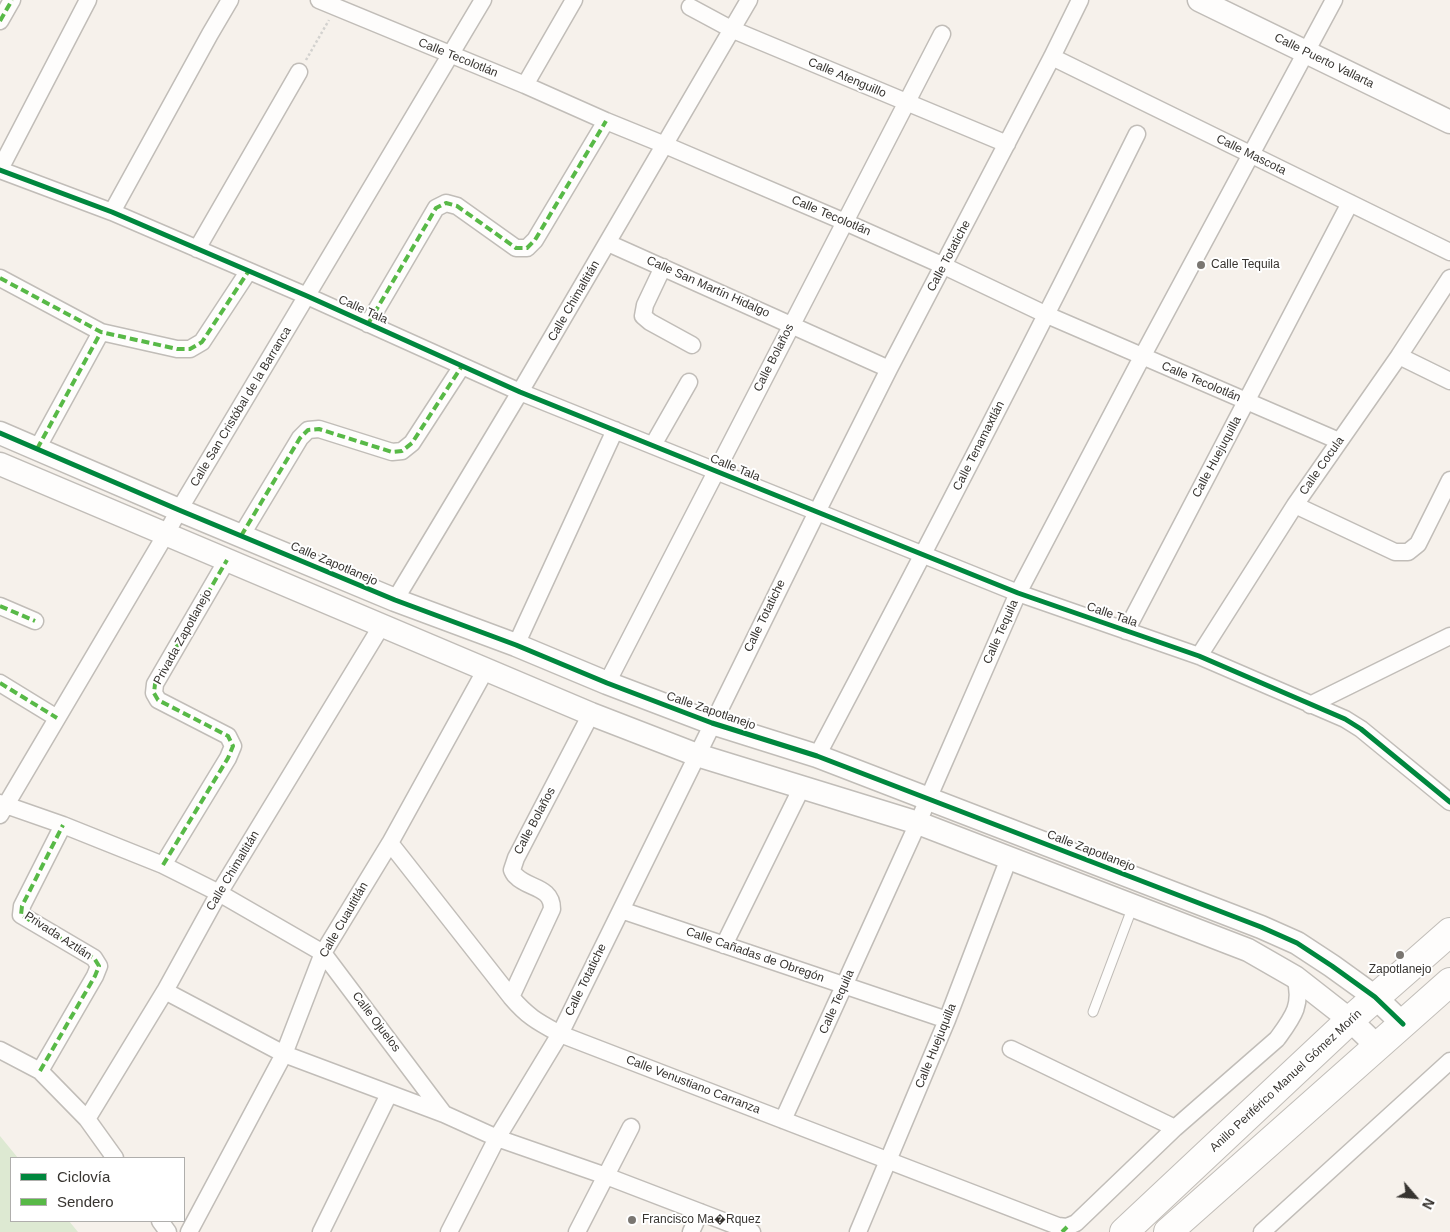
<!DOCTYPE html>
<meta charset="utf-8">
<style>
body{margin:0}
#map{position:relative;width:1450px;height:1232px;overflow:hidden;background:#f6f1eb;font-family:Helvetica,sans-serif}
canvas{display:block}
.legend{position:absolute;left:10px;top:1157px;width:175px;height:65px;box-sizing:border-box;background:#fff;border:1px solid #afaeac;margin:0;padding:6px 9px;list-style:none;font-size:15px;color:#373430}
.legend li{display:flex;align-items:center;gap:10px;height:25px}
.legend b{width:25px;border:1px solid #afaeac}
.north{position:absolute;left:1390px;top:1172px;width:50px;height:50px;-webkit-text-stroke:4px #fff;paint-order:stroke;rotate:117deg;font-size:14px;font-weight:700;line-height:20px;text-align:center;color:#373430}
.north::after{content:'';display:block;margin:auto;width:18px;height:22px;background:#373430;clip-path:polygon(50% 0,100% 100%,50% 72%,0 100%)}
</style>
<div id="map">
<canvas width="1450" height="1232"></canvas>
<ul class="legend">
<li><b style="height:6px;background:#00873e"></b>Ciclovía</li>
<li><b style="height:6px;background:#58b947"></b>Sendero</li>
</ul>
<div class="north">N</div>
</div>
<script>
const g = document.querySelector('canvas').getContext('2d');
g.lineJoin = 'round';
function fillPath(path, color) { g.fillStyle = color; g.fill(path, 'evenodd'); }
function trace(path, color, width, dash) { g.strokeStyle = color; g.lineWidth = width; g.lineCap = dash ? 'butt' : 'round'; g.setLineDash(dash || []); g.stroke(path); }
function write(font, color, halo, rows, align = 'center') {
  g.font = font + ' Helvetica,sans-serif'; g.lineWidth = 4; g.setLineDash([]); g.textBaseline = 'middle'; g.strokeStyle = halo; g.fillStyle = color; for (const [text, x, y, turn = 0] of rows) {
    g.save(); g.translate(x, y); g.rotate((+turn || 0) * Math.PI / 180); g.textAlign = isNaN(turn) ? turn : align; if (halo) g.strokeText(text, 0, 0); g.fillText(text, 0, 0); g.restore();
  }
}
fillPath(new Path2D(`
 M 0,1136 L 18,1158 L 11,1158 L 11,1221 L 69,1221 L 78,1232 L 0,1232 Z`), '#dde9d2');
const lane = new Path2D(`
 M 1093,1012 L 1133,906`);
const street = new Path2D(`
 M 319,0 L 525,85 L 606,121 L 665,145 L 845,222 L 944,266 L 1047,315 L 1339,441
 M 690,7 L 731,29 L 1007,144
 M 0,21 L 12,0
 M 1052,57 L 1450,252
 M 525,85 L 574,0
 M 0,169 L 88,0
 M 0,170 L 112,212 L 307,296 L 520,392 L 1018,593 L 1199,656 L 1345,719 L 1361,729 L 1450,802
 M 112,212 L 210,34 L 230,0
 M 608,243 L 889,369
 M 197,249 L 299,72
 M 663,267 L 645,305 L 643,316 L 650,322 L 692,345
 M 0,278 L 101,332 L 177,349 L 190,349 L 202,342 L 248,272
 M 368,324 L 436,208 L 446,203 L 457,206 L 516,248 L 527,248 L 535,240 L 606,121
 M 1399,356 L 1450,381
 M 653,445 L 689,382
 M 37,449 L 101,332
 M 1295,505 L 1395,552 L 1408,552 L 1418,544 L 1450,480
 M 241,536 L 300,438 L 308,430 L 319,429 L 392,452 L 402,451 L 412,443 L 462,366
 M 395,600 L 520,392 L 749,0
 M 0,606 L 35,621
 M 1126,631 L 1350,203
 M 516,645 L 615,430
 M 1199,656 L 1295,505 L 1399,356 L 1450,278
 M 0,683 L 57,718
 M 607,683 L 942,34
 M 1310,705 L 1450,636
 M 817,756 C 926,550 1033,343 1137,134
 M 0,803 L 63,825 L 163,865 L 219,893 L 323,953 L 444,1114
 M 0,815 L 166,534 L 179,510 L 483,0
 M 390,843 L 511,997 C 528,1017 538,1022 560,1034 L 1058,1226 L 1067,1227 L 1076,1223 L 1175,1128 L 1277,1039 C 1293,1017 1303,1005 1295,977
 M 163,865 L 228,758 L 233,746 L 228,736 L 158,700 L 154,693 L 155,684 L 227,560
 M 621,910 L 947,1020
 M 724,945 L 802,787
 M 165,991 L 284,1054 L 444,1114 L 497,1138 L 606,1176 L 752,1232
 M 511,997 L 552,909 C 552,886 528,889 516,876 C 514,875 513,872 512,870 L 516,858 L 591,714
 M 1011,1049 L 1175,1128
 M 0,1050 L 40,1071 L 87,1119 L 115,1158
 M 40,1071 L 95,976 L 99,966 L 94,958 L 21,915 L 22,906 L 63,825
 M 87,1119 L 165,991 L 219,893 L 382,625
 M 783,1120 L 918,823 L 928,799 L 1018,593 L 1142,357 L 1334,0
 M 160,1221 L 168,1232
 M 189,1232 L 284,1054 L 323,953 L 390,843 L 486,669
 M 321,1232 L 389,1094
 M 449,1232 L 497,1138 L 560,1034 L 817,512 L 889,369 L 1052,57 L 1080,0
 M 577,1232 L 631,1127
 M 691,1232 L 700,1212
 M 858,1232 L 947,1020 L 1009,858
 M 1262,1232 L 1450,1061`);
const secondary = new Path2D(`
 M 1199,0 L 1450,122
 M 0,433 L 179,510 L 395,600 L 516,645 L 607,683 L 712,723 L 817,756 L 1261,927 L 1297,943 L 1332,966 L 1375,997 L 1403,1024
 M 0,464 L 591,714 L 697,755 L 918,823 L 1248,950 L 1295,977 L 1350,1020 L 1378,1047`);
const highway = new Path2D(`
 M 1124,1232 L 1350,1020 L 1450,932
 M 1168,1232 L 1450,982`);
trace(lane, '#c1bdb8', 11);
trace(street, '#c1bdb8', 19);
trace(secondary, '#c1bdb8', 25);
trace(highway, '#c1bdb8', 30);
trace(new Path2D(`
 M 306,60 L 329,20`), '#d3d2cf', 2.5, [2.5, 2.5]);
trace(lane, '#fefdfc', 9);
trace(street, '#fefdfc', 16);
trace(secondary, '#fefdfc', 22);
trace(highway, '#fefdfc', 28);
trace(new Path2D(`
 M 0,21 L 12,0
 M 0,278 L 101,332 L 177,349 L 190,349 L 202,342 L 248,272
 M 368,324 L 436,208 L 446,203 L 457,206 L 516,248 L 527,248 L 535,240 L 606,121
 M 37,449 L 101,332
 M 241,536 L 300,438 L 308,430 L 319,429 L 392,452 L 402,451 L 412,443 L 462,366
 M 0,606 L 35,621
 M 0,683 L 57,718
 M 163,865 L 228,758 L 233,746 L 228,736 L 158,700 L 154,693 L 155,684 L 227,560
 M 40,1071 L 95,976 L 99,966 L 94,958 L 21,915 L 22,906 L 63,825
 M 1062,1232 L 1067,1227`), '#58b947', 4, [8, 4]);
trace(new Path2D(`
 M 0,170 L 112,212 L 307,296 L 520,392 L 1018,593 L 1199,656 L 1345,719 L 1361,729 L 1450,802
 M 0,433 L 179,510 L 395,600 L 516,645 L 607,683 L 712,723 L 817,756 L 1261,927 L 1297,943 L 1332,966 L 1375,997 L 1403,1024`), '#00873e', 5);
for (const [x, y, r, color] of [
 [1201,265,5,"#7a7671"],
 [1400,955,5,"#7a7671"],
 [632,1220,5,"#7a7671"]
]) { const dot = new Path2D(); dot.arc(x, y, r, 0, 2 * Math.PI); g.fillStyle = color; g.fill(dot); trace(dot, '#fff', 2); }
write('12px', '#373430', '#fff', [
 ["Calle Tecolotlán",458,58,22],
 ["Calle Puerto Vallarta",1324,61,26],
 ["Calle Atenguillo",847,78,23],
 ["Calle Mascota",1251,155,26],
 ["Calle Tecolotlán",831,216,23],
 ["Calle Totatiche",949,256,-62],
 ["Calle San Martín Hidalgo",708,287,24],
 ["Calle Chimaltitán",574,301,-60],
 ["Calle Tala",363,310,24],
 ["Calle Bolaños",774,358,-63],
 ["Calle Tecolotlán",1201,382,23],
 ["Calle San Cristóbal de la Barranca",241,407,-59],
 ["Calle Tenamaxtlán",979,446,-63],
 ["Calle Huejuquilla",1217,457,-62],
 ["Calle Cocula",1322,466,-55],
 ["Calle Tala",735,468,22],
 ["Calle Zapotlanejo",334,564,23],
 ["Calle Tala",1112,615,19],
 ["Calle Totatiche",765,616,-64],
 ["Calle Tequila",1001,632,-66],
 ["Privada Zapotlanejo",183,637,-61],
 ["Calle Zapotlanejo",711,711,19],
 ["Calle Bolaños",535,821,-62],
 ["Calle Zapotlanejo",1091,851,21],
 ["Calle Chimaltitán",233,871,-59],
 ["Calle Cuautitlán",344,920,-60],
 ["Privada Aztlán",58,936,33],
 ["Calle Cañadas de Obregón",755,955,19],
 ["Calle Totatiche",586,980,-64],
 ["Calle Tequila",837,1002,-66],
 ["Calle Ojuelos",376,1022,53],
 ["Calle Huejuquilla",936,1046,-68],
 ["Anillo Periférico Manuel Gómez Morín",1286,1081,-43],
 ["Calle Venustiano Carranza",693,1085,21]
]);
write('12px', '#373430', '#fff', [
 ["Calle Tequila",1211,265],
 ["Zapotlanejo",1400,970,"center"],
 ["Francisco Ma�Rquez",642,1220]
], 'left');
</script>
